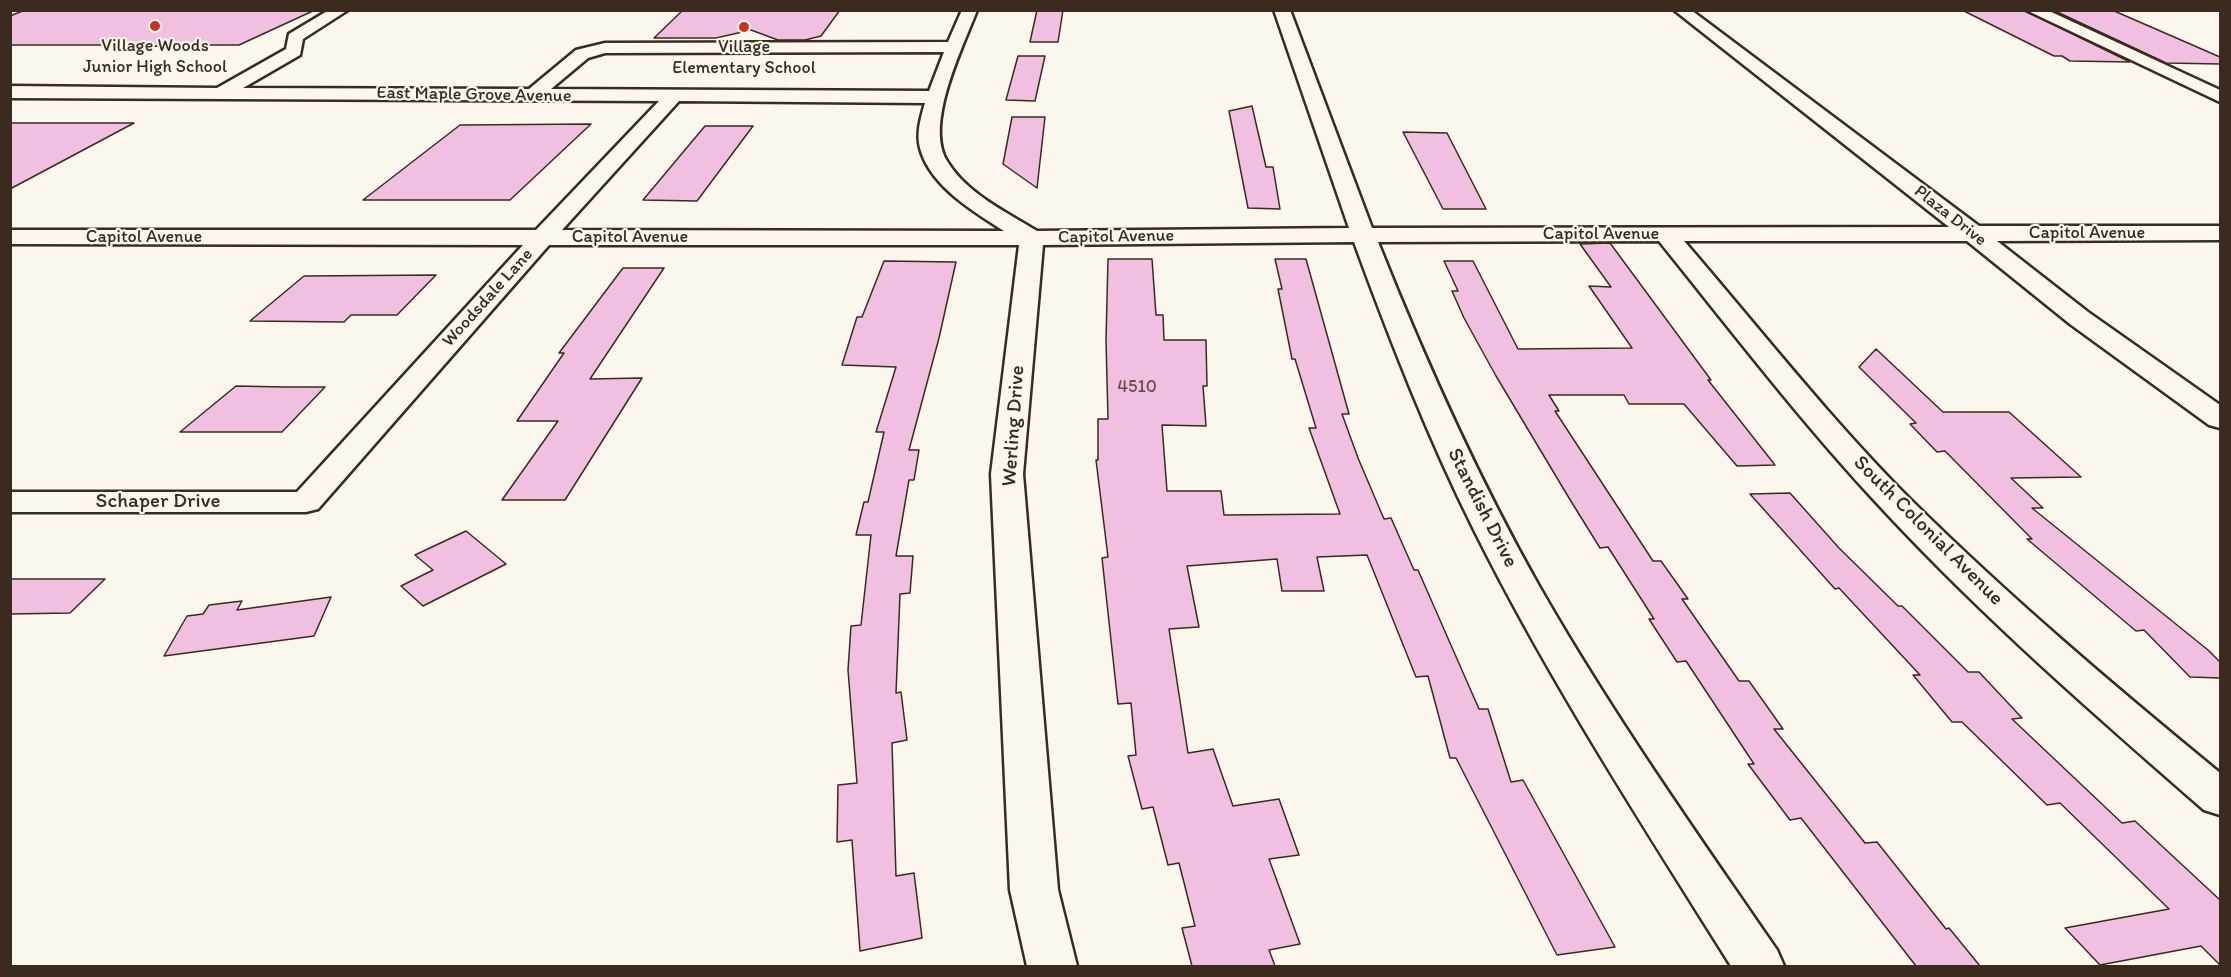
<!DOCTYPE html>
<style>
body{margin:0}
#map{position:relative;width:2231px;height:977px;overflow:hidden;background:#fbf7ec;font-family:Itim,sans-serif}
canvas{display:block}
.frame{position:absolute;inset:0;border:12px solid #3b2a1e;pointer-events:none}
</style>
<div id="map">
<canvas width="2231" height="977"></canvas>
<div class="frame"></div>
</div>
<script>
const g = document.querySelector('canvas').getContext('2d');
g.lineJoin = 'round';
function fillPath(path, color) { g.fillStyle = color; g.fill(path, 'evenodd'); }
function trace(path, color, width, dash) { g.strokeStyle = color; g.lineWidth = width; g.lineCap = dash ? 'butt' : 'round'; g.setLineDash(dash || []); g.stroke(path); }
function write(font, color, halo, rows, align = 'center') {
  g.font = font + ' Itim,sans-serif'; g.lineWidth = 4.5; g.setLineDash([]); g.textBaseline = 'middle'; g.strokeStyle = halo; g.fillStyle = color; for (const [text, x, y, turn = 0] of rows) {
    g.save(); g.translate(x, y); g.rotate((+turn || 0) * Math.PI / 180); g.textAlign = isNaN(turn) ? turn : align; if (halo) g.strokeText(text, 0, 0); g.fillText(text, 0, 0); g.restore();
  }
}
const building = new Path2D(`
 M 25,10 L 315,10 L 239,45 L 205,45 L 187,49 L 158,46 L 118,49 L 120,45 L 10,45 L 10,16 Z
 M 683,10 L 840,10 L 821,36 L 805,40 L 778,40 L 751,30 L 716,38 L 654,38 Z
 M 1037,10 L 1063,10 L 1058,42 L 1030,42 Z
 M 1962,10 L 2024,10 L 2130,62 L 2070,61 L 2062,56 L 2054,56 Z
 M 2053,10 L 2112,10 L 2220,57 L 2220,64 L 2166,63 Z
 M 1018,56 L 1045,56 L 1035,101 L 1006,100 Z
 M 1252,106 L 1266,167 L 1273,167 L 1280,209 L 1248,208 L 1229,111 Z
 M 1012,117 L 1045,117 L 1037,188 L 1003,164 Z
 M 10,123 L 134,123 L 10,189 Z
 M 591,124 L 510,200 L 363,200 L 460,125 Z
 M 705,126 L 753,126 L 697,201 L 643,200 Z
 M 1403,132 L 1447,133 L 1486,209 L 1443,209 Z
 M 1610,243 L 1711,380 L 1708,380 L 1775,465 L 1737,466 L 1684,404 L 1629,404 L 1624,395 L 1549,395 L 1559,411 L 1555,411 L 1653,561 L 1661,561 L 1688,599 L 1682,599 L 1739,681 L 1749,681 L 1783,729 L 1774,729 L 1865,843 L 1877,842 L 1946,929 L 1949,928 L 1980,966 L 1916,966 L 1801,818 L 1790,820 L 1748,764 L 1754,764 L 1686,661 L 1677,662 L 1649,619 L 1654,619 L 1608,547 L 1600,548 L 1569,498 L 1496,376 L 1464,318 L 1452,291 L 1458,291 L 1444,261 L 1473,261 L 1518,349 L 1632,348 L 1589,286 L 1611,287 L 1580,244 Z
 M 1108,259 L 1152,259 L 1156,315 L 1163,315 L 1164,340 L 1206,340 L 1207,386 L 1203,386 L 1206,426 L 1162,425 L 1167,491 L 1221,491 L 1224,515 L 1340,514 L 1309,428 L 1316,428 L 1295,359 L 1292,359 L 1278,289 L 1282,289 L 1275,259 L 1306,259 L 1349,414 L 1342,414 L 1358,458 L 1384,519 L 1391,518 L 1414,570 L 1418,570 L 1479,709 L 1488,709 L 1511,782 L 1523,780 L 1615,947 L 1557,955 L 1456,758 L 1450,758 L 1428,676 L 1416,677 L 1367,555 L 1317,557 L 1324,591 L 1282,591 L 1277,559 L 1187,566 L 1199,627 L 1169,629 L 1188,753 L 1213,749 L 1233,806 L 1279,799 L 1299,855 L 1269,859 L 1300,944 L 1269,950 L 1275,966 L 1192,966 L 1182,928 L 1195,926 L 1179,863 L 1168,865 L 1153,807 L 1142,809 L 1128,756 L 1136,755 L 1131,703 L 1118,704 L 1102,558 L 1108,557 L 1096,460 L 1098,460 L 1098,419 L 1108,419 L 1106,340 Z
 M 884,261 L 956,262 L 939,338 L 909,450 L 919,450 L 914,480 L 909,480 L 896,556 L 913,556 L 910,593 L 900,594 L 896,693 L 901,692 L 907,740 L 892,743 L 896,876 L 914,873 L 922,938 L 860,951 L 852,840 L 837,842 L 838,785 L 857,783 L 848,670 L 851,626 L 861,625 L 871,535 L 856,535 L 864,502 L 868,502 L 884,432 L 876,432 L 896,367 L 842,365 L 857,317 L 862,317 Z
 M 623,268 L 664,268 L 590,379 L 642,378 L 565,500 L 502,500 L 558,421 L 517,421 L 564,353 L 559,353 Z
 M 436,275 L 397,315 L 351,315 L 344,322 L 250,321 L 304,276 Z
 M 1876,349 L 1943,412 L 2009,412 L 2081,477 L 2011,478 L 2043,508 L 2032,508 L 2208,650 L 2220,662 L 2220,678 L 2190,677 L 2144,630 L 2136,631 L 2027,539 L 2032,539 L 1945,451 L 1937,452 L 1910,424 L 1916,423 L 1859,367 Z
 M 236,386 L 284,387 L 325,387 L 282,432 L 180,432 Z
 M 1790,493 L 1839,548 L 1898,606 L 1902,606 L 1968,672 L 1979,672 L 2022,718 L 2012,719 L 2122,823 L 2135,821 L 2220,900 L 2220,965 L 2201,946 L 2100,965 L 2065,928 L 2169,909 L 2060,803 L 2047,805 L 1962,722 L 1952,722 L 1913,675 L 1920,675 L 1839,588 L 1835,589 L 1750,494 Z
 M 466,531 L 506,564 L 423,606 L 401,586 L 433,570 L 415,555 Z
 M 10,579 L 105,579 L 70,613 L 10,614 Z
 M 331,597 L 314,636 L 164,656 L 187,616 L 203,614 L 209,605 L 242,601 L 237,610 Z`);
fillPath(building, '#f1c0e1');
trace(building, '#3b2a1e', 1.5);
const minor = new Path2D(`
 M 329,10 L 348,10 L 303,39 L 300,55 L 243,88 L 529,89 L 576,50 L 605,43 L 948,42 L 962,10 L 977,10 C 963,47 924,124 947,161 C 966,193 1006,212 1037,231 L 1349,228 L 1274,10 L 1290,10 L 1372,228 L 1949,227 L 1674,10 L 1691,10 L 1979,226 L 2220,226 L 2220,240 L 1997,241 L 2088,312 L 2220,405 L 2220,428 L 2209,425 L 2070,324 L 1967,241 L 1684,241 C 1759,328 1830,419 1911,500 C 2009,597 2114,686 2220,773 L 2220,815 L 2204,810 C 2095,715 1985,619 1886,513 C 1805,427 1733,333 1659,241 L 1378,242 C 1425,360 1477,476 1539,586 C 1611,712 1695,831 1777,950 L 1784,966 L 1731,966 C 1642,824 1550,682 1475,532 C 1428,438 1390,340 1354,242 L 1043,245 L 1023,474 L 1058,890 L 1077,966 L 1027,966 L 1010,890 L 991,474 L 1019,245 L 549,245 L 318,509 L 306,512 L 10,512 L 10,492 L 297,492 L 523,245 L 10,244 L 10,230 L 536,230 L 659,101 L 10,98 L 10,86 L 217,88 L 286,49 L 289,34 ZM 944,52 L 929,91 L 551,89 L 588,58 L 605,53 ZM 679,101 L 925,103 C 921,117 916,133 920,148 C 930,186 973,211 1004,231 L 562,230 Z
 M 2026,10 L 2047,10 L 2220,90 L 2220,102 Z`);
trace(minor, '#3b2a1e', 5);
fillPath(minor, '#fbf7ec');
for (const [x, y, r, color] of [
 [155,26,6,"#c8321e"],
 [744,27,6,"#c8321e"]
]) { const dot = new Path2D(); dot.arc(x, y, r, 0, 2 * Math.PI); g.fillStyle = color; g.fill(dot); trace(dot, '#fbf7ec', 2); }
write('18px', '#3b2a1e', '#fbf7ec', [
 ["Village Woods",155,46],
 ["Junior High School",155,67],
 ["Village",744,47],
 ["Elementary School",744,68]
]);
write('18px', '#3b2a1e', '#fbf7ec', [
 ["East Maple Grove Avenue",474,95,1],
 ["Plaza Drive",1950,216,38],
 ["Capitol Avenue",2087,233],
 ["Capitol Avenue",1601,234],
 ["Capitol Avenue",144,237],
 ["Capitol Avenue",630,237],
 ["Capitol Avenue",1116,237,-1],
 ["Woodsdale Lane",488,298,-48]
]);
write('18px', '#68504f', null, [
 ["4510",1137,387]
]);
write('21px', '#3b2a1e', '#fbf7ec', [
 ["Werling Drive",1014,426,-86],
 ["Schaper Drive",158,502],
 ["Standish Drive",1482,508,63],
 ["South Colonial Avenue",1928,531,45]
]);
</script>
